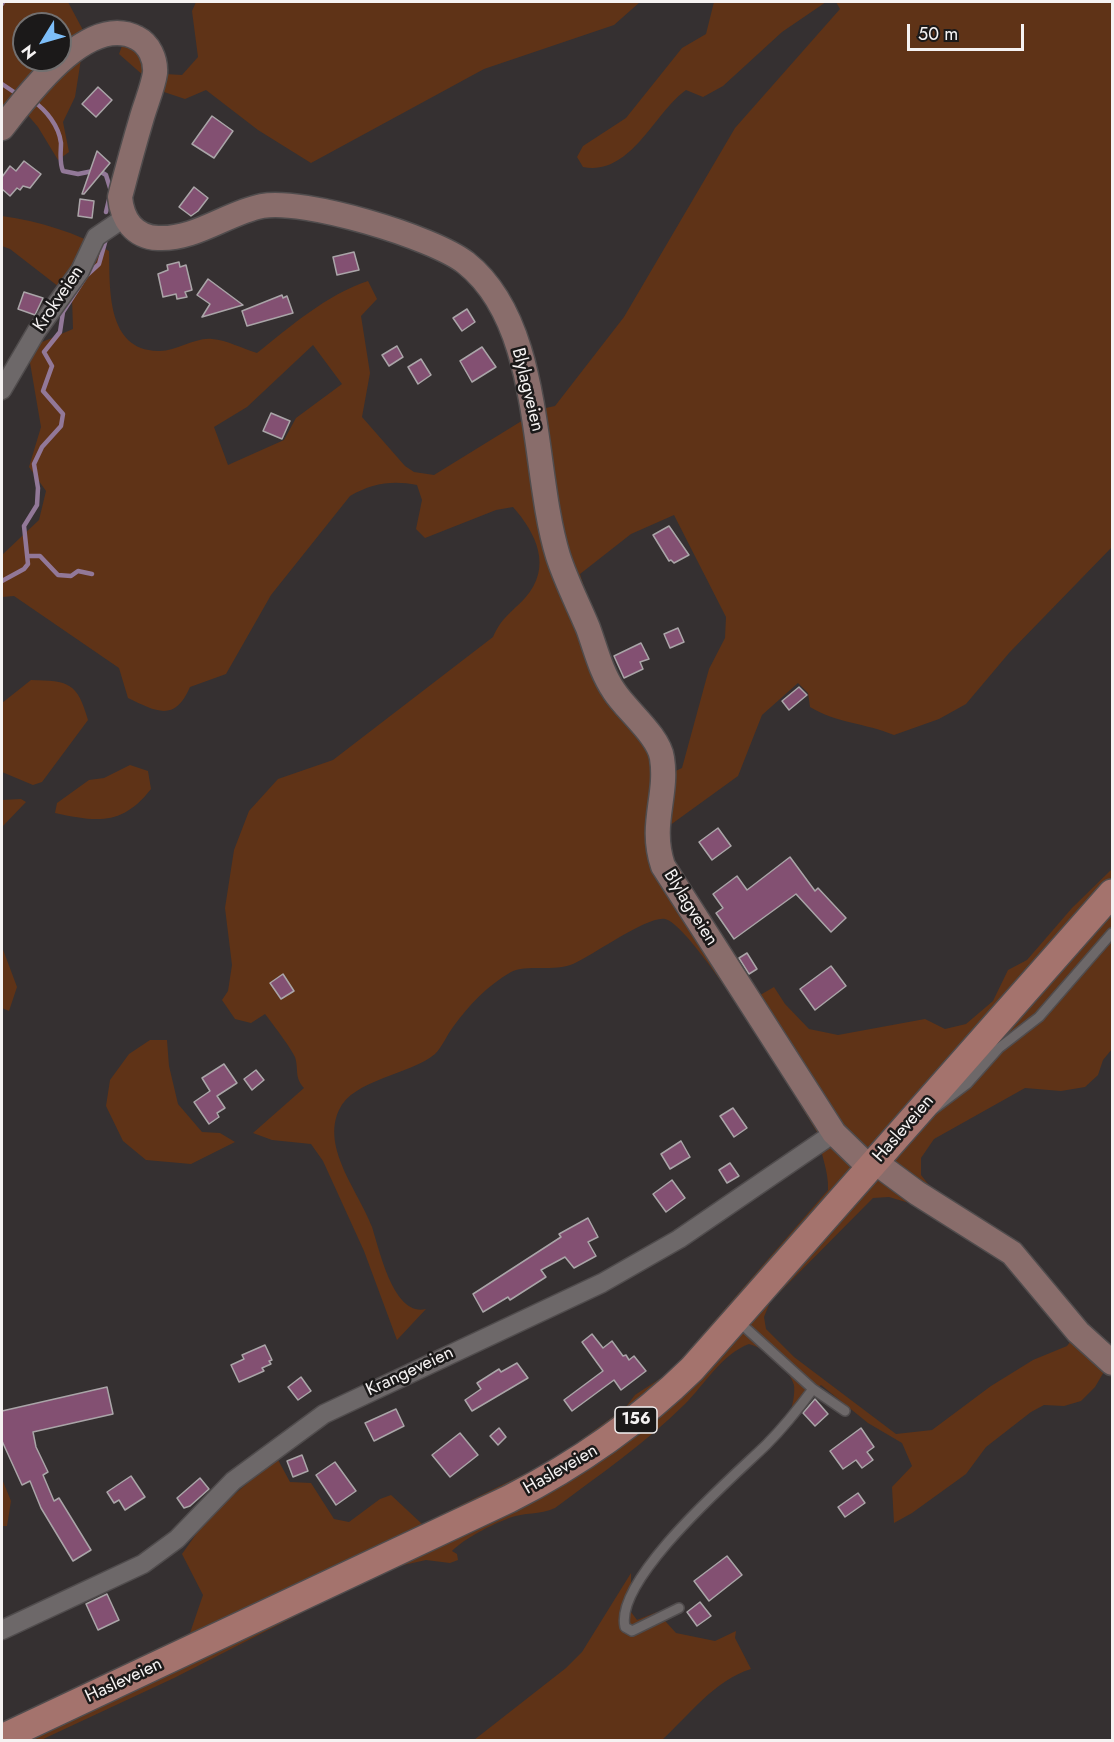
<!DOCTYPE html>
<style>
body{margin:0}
#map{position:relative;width:1114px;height:1742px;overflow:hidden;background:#353031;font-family:Jost,sans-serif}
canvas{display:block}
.frame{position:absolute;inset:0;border:3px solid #f5f2f2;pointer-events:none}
.north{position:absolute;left:12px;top:12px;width:60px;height:60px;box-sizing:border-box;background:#1b1919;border:2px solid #727070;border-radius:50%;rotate:233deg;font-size:16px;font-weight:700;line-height:24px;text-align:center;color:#f5f2f2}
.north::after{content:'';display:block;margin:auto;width:21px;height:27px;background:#7dbef9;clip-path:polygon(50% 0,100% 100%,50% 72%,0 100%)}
.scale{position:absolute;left:907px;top:24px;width:117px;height:27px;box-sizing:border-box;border:3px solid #f5f2f2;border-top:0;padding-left:8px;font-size:18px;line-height:21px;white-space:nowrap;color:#f5f2f2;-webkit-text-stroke:4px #1b1919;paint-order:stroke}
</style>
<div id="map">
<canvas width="1114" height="1742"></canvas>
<div class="frame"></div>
<div class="north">N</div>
<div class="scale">50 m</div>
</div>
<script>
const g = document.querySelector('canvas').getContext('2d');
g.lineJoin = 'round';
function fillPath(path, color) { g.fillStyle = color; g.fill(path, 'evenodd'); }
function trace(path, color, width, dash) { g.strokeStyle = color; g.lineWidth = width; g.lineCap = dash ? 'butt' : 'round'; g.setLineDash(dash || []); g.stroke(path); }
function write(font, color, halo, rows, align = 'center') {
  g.font = font + ' Jost,sans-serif'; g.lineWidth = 5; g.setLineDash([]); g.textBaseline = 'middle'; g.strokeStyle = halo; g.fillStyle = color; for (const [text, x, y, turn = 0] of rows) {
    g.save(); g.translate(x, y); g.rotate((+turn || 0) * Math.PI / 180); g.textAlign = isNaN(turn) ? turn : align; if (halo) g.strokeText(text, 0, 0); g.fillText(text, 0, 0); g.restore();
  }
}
fillPath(new Path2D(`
 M 2,2 L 68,2 L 85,34 L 75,97 L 63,122 L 69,152 L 58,160 L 38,127 L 15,100 L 2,116 ZM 24,24 L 60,24 L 60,60 L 24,60 Z
 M 196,2 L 640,2 L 614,25 L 484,69 L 311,163 L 258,130 L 206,90 L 185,99 L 161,91 L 119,54 L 125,38 L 165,74 L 182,75 L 198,57 L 192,11 Z
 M 714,2 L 826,2 L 782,32 L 723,86 L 703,97 L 686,90 C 653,114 631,176 583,167 L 577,157 L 583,146 L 626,118 L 682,48 L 706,34 Z
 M 836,2 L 1112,2 L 1112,547 L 1009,653 L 966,704 L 939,719 L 894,735 C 865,723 836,723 810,707 L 808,693 L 798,683 L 762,715 L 738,776 L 662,831 L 666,864 L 755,998 L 774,987 L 785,1004 L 809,1029 L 838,1035 L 925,1019 L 945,1029 L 966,1024 L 993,1001 L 1008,970 L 1027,960 L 1072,908 L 1112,869 L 1112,1049 L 1103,1060 L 1098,1075 L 1085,1087 L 1061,1091 L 1025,1088 L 934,1139 L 921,1158 L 921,1175 L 932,1189 L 989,1223 L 1035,1263 L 1072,1308 L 1112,1348 L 1112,1376 L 1105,1370 L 1095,1387 L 1081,1401 L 1064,1406 L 1044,1405 L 1031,1412 L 986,1447 L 966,1474 L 912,1513 L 894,1523 L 892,1487 L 912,1466 L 902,1443 L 868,1423 L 821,1385 L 791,1410 C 793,1402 795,1394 794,1385 C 789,1368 765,1348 749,1344 C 722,1354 705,1384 685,1404 C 646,1443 599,1475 555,1508 C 540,1515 524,1512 509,1518 C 491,1525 465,1538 452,1551 L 457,1554 L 458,1560 L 450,1563 L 426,1560 L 390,1568 L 174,1678 L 41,1740 L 2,1740 L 2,1722 L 190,1633 L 203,1595 L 182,1554 L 209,1516 L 277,1458 L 290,1482 L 311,1483 L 334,1519 L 349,1522 L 380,1499 L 391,1495 L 422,1524 L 553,1460 L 625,1408 L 635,1395 L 670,1372 L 828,1190 C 829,1170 820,1155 819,1135 C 798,1102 694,925 665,919 C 647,916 594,955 573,964 C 555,972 525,964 511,972 C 488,985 468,1006 453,1027 C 447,1035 442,1047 435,1054 C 410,1075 353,1079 339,1110 C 321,1148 359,1192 372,1227 C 380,1252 394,1317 426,1309 L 397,1340 L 364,1251 L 323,1161 L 311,1144 L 272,1140 L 253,1133 L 304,1088 C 294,1077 299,1070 295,1057 C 291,1048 272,1023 265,1014 L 251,1023 L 235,1019 L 222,1000 L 228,991 L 232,965 L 225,908 L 234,850 L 249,811 L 278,779 L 333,760 L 493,637 C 502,617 511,613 525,598 C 553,567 536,533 513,507 L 496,510 L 425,538 L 416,529 L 422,500 L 417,485 C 393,480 372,483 350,496 L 271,595 L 226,674 L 190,687 C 175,722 157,712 128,698 L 119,668 L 14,596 L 2,597 L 2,555 L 39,520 L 46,491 L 29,467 L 41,427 L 28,351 L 35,345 L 73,329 L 72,297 L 10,249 L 2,246 L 2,216 C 39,221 77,233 109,251 C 110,288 106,350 158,351 C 176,352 195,337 212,339 C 227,340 243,349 257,353 C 291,326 326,295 368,281 L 377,299 L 361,316 L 370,373 L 362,417 L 405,466 L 414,472 L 434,475 L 541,409 L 555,406 L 624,317 L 735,128 L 840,9 ZM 313,345 L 342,384 L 296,418 L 284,440 L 228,465 L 214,427 L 247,407 ZM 674,515 L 726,617 L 725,638 L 709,669 L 682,768 L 671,773 L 620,687 L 601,640 L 580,574 L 631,534 ZM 889,1197 L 916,1205 L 1001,1254 L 1073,1338 L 1067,1346 L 1033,1360 L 991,1386 L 932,1430 L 896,1434 L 794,1357 L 766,1329 L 764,1317 L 770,1302 L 873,1198 Z
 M 31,680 C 69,681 77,682 88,720 L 42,782 L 33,785 L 2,772 L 2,703 Z
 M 130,765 L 148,771 L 151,789 C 122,826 97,822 55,813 L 57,803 L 89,780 L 104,778 Z
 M 21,799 L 26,802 L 2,827 L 2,800 Z
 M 2,947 L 17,987 L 9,1011 L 2,1008 Z
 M 150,1040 L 167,1040 L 169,1066 L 178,1104 L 202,1132 L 220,1133 L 235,1142 L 191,1164 L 146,1160 L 123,1141 L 106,1106 L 110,1080 L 129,1054 Z
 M 2,1479 L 11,1501 L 7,1526 L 2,1526 Z
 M 631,1573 L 631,1612 L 637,1620 L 657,1612 L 676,1633 L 715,1641 L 736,1631 L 735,1638 L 751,1669 C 715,1680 689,1715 662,1740 L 474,1740 L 566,1668 L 582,1652 Z`), '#5f3317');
trace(new Path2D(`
 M 2,4 L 3,2
 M 2,84 L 17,94
 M 33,101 C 46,110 59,126 61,143 C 61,153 59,162 63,171 L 78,174 L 98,170 L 106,175 L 111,191 L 106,212
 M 29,556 L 40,556 L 58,575 L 71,576 L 78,571 L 92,574
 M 2,581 L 24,569 L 28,564 L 24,526 L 37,505 L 38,488 L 34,464 L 42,447 L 61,426 L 63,414 L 43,391 L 52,366 L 44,352 L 60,332 L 63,312 L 86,276 L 99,264 L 106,239`), '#927898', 4.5);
const building = new Path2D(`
 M 98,87 L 112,100 L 96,117 L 82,104 Z
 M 212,116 L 233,131 L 214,158 L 192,144 Z
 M 97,151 L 110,163 L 84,194 L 82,194 Z
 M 24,161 L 41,174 L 30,188 L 23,186 L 20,190 L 17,188 L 10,196 L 2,189 L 2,177 L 10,166 L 16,171 Z
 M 194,187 L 208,198 L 198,211 L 191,216 L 179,207 Z
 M 80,199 L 94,201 L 92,218 L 78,216 Z
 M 354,252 L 359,270 L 337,275 L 333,257 Z
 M 179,262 L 180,267 L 186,265 L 192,290 L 185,292 L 187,297 L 177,299 L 176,294 L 163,297 L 158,274 L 168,270 L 167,265 Z
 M 208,279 L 243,305 L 202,317 L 210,304 L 197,295 Z
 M 24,292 L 43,298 L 35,315 L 18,309 Z
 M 282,295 L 283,298 L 287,296 L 293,313 L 247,326 L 242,311 Z
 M 467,309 L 475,322 L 462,331 L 453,318 Z
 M 397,346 L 403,357 L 389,366 L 382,355 Z
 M 482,347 L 496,367 L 472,382 L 460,361 Z
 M 421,359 L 431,375 L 418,384 L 408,367 Z
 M 271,413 L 290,421 L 282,439 L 263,431 Z
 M 669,526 L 689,555 L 674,563 L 671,560 L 669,561 L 653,535 Z
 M 678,628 L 684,642 L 670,648 L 664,634 Z
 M 641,643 L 649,659 L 640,662 L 643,669 L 624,678 L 614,656 Z
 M 799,687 L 807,695 L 789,710 L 782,701 Z
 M 718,828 L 731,846 L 712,860 L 699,842 Z
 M 790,857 L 815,891 L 818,888 L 846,918 L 831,932 L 796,894 L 734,939 L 716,913 L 723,908 L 713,894 L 737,876 L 747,890 Z
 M 747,953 L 757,969 L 749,974 L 739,958 Z
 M 831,966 L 846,986 L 815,1010 L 800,989 Z
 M 283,974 L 294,991 L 281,999 L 270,983 Z
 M 224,1064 L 237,1083 L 217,1096 L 225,1108 L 217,1113 L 219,1117 L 209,1124 L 194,1102 L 210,1091 L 202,1078 Z
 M 256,1070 L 264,1080 L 252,1090 L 244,1079 Z
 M 733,1108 L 747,1128 L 734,1137 L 720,1116 Z
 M 681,1141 L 690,1157 L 670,1169 L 661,1154 Z
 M 730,1163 L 739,1176 L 727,1183 L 719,1170 Z
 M 672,1180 L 685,1198 L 666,1212 L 653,1194 Z
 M 588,1218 L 598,1237 L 588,1242 L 596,1256 L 574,1268 L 565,1257 L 541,1270 L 546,1277 L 510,1300 L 508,1297 L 483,1312 L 473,1294 L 561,1237 L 559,1234 Z
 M 592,1334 L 603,1348 L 612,1341 L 623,1356 L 626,1355 L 629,1360 L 634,1356 L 646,1371 L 621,1390 L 614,1380 L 572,1411 L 564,1400 L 603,1371 L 582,1342 Z
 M 265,1345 L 272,1360 L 269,1361 L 271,1364 L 262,1368 L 264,1371 L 239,1382 L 231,1365 L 244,1359 L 242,1355 Z
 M 517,1363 L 528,1378 L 472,1411 L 465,1400 L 481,1389 L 477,1383 L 499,1369 L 501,1372 Z
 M 301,1377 L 311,1391 L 298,1400 L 288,1387 Z
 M 107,1387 L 113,1414 L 33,1432 L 36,1447 L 48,1472 L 43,1475 L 54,1501 L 59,1498 L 91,1550 L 73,1561 L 41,1508 L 30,1481 L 22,1485 L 2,1441 L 2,1411 Z
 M 815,1399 L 828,1414 L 815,1426 L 803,1413 Z
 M 396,1409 L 404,1426 L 374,1441 L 365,1423 Z
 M 499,1428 L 506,1437 L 498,1445 L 490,1436 Z
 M 861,1428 L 874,1447 L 867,1452 L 873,1460 L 862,1468 L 856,1460 L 843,1469 L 830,1451 Z
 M 460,1433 L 478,1455 L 450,1477 L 432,1455 Z
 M 302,1455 L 308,1471 L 293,1477 L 287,1461 Z
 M 335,1462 L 356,1491 L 336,1505 L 316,1475 Z
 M 131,1476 L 145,1497 L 125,1510 L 119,1500 L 114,1503 L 107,1492 Z
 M 200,1478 L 209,1489 L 190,1506 L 184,1508 L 177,1498 Z
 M 858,1493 L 865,1503 L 845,1517 L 838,1507 Z
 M 727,1556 L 742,1575 L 709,1601 L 694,1581 Z
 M 107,1594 L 119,1620 L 98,1630 L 86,1604 Z
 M 700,1602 L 711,1616 L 697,1626 L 687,1612 Z`);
fillPath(building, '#835072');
trace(building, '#aaa5a8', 1.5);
const lane = new Path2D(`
 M 934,1109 L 967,1084 L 999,1048 L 1039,1017 L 1112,933
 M 738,1321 L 813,1389 L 845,1411
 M 679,1608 L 632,1631 L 625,1627 C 614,1579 733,1477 766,1445 C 783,1428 799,1408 813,1389`);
const street = new Path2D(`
 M 2,390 L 36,332 L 80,271 L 96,237 L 124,218
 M 2,1630 L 143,1564 L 177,1539 L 233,1481 L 324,1414 L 602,1283 L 679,1239 L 834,1133`);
const secondary = new Path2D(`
 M 2,128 C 28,95 88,12 137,38 C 149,44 156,59 155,73 C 153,87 146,103 142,117 C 134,144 127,170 120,197 C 122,219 134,237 158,238 C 195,240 227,213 262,206 C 303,198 433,237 466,263 C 544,325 531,469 558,556 C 566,581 578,604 588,628 C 596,650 601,672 614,691 C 626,710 659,736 662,758 C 668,796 649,824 663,866 L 834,1133 L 870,1168
 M 875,1162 L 917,1193 L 1012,1253 L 1078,1332 L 1112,1363`);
const primary = new Path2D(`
 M 2,1738 L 509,1499 C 578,1464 637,1423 692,1369 L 1112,893`);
trace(lane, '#504c4d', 12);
trace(street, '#504c4d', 21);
trace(secondary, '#504c4d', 27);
trace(primary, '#504c4d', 30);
trace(lane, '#6d6869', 9);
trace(street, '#6d6869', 18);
trace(secondary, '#896d6b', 24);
trace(primary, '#a4736d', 27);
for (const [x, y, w] of [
 [636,1420,42]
]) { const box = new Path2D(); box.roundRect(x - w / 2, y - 13, w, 26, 4.5); g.fillStyle = '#1b1919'; g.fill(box); trace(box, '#f5f2f2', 1.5); }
write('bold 16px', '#f5f2f2', null, [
 ["156",636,1420]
]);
write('18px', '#f5f2f2', '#1b1919', [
 ["Krokveien",59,299,-56],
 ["Blylagveien",527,390,76],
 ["Blylagveien",690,908,58],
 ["Hasleveien",904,1129,-49],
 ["Krangeveien",410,1372,-25],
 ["Hasleveien",561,1470,-30],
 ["Hasleveien",124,1681,-25]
]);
</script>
